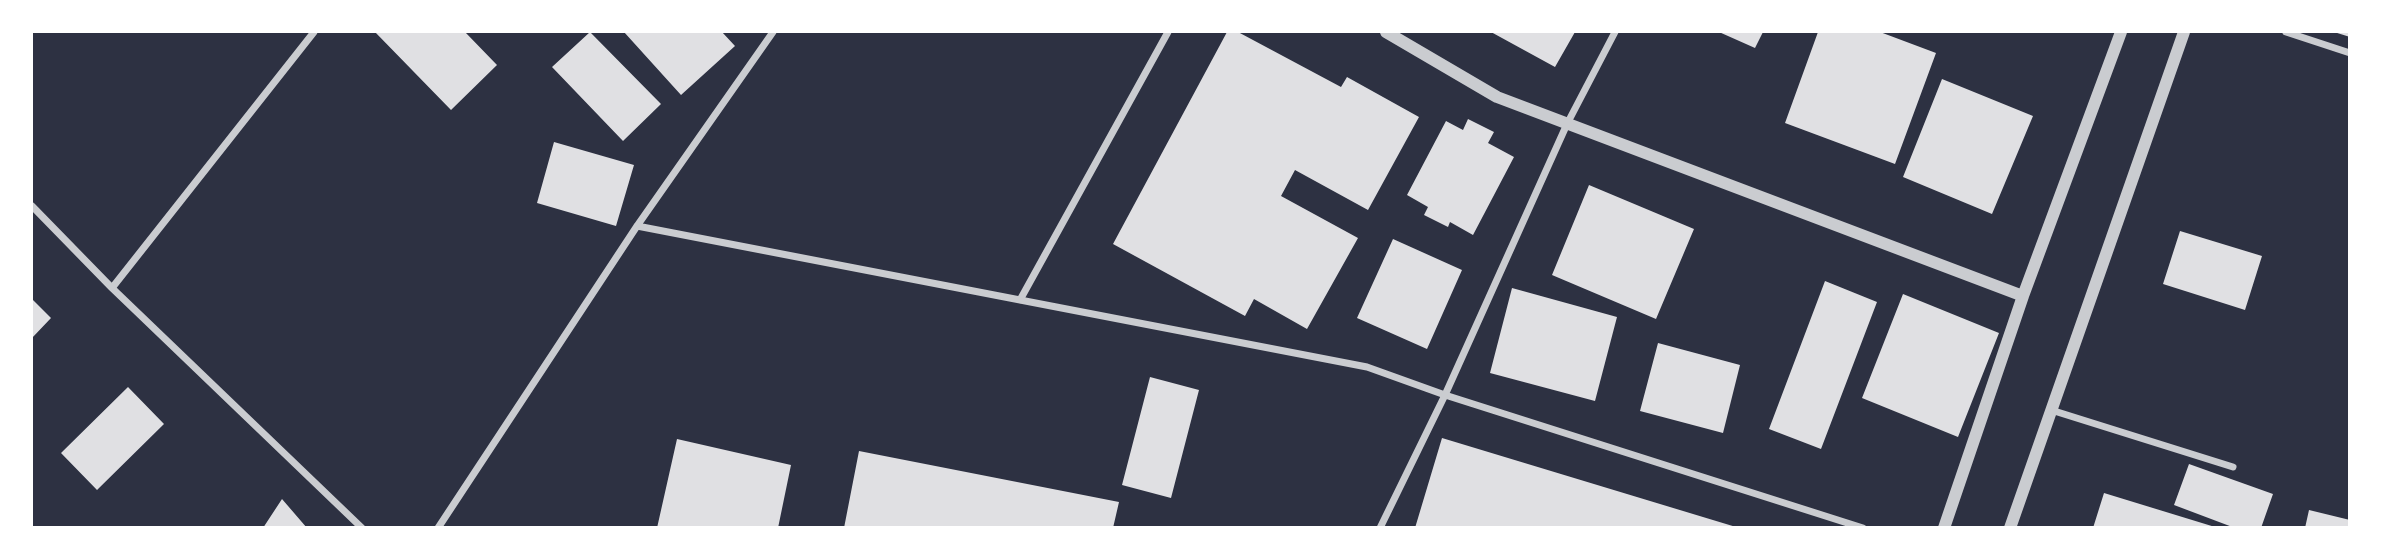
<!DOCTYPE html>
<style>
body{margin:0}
#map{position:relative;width:2381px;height:559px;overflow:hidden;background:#2d3142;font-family:Signika,sans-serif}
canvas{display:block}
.frame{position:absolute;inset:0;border:33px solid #fff;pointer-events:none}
</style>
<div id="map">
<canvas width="2381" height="559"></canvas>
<div class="frame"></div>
</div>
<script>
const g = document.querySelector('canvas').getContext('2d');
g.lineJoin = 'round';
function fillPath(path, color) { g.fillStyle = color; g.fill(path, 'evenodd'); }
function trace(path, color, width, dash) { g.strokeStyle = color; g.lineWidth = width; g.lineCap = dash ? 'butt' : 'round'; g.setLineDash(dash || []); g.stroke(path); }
fillPath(new Path2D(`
 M 375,32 L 465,32 L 497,65 L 451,110 Z
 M 590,32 L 661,104 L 623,141 L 552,67 Z
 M 624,32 L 722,32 L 735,46 L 681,95 Z
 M 1227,32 L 1238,32 L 1341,87 L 1347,77 L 1419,117 L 1368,210 L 1295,170 L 1281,196 L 1358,238 L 1307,329 L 1254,299 L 1245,316 L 1113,244 Z
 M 1491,32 L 1575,32 L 1555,67 Z
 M 1719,32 L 1763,32 L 1755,48 Z
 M 1818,32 L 1880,32 L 1936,53 L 1895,164 L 1785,123 Z
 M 2334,32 L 2350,32 L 2350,37 Z
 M 1942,79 L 2033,116 L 1992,214 L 1903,177 Z
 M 1468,119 L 1494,132 L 1488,143 L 1514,157 L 1473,235 L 1450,222 L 1448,227 L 1424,215 L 1428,207 L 1407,195 L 1446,121 L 1463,130 Z
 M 554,142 L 634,165 L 616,226 L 537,203 Z
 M 1589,185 L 1694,229 L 1656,319 L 1552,275 Z
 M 2180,231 L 2262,256 L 2245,310 L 2163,284 Z
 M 1393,239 L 1462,270 L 1427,349 L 1357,318 Z
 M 1825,281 L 1877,302 L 1821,449 L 1769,429 Z
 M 1512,288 L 1617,317 L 1595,401 L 1490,373 Z
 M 1903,294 L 1999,333 L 1958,437 L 1862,398 Z
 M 32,299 L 51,318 L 32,338 Z
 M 1658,343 L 1740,365 L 1723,433 L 1640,411 Z
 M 1150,377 L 1199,390 L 1171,498 L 1122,485 Z
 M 128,387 L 164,424 L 97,490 L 61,453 Z
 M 1442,438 L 1736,527 L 1736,528 L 1415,528 Z
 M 677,439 L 791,465 L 778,528 L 657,528 Z
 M 859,451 L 1119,502 L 1113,528 L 844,528 Z
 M 2189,464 L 2273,494 L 2261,528 L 2235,528 L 2174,505 Z
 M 2104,493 L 2215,527 L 2215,528 L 2093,528 Z
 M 282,499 L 307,528 L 263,528 Z
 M 2309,510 L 2350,520 L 2350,528 L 2305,528 Z`), '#e0e0e3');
trace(new Path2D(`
 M 2286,32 L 2350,53
 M 32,206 L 112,288 L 362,528
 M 637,226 L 1367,367 L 1445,395 L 1863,528
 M 112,288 L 314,32
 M 1020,300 L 1168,32
 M 2051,410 L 2233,467
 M 438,528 L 637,226 L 773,32
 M 1380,528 L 1445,395 L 1567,124 L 1615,32`), '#caccd0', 7);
trace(new Path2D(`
 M 1386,32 L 1497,97 L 2023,296
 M 1944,528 L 2023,296 L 2121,32
 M 2010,528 L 2184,32`), '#caccd0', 12);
</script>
